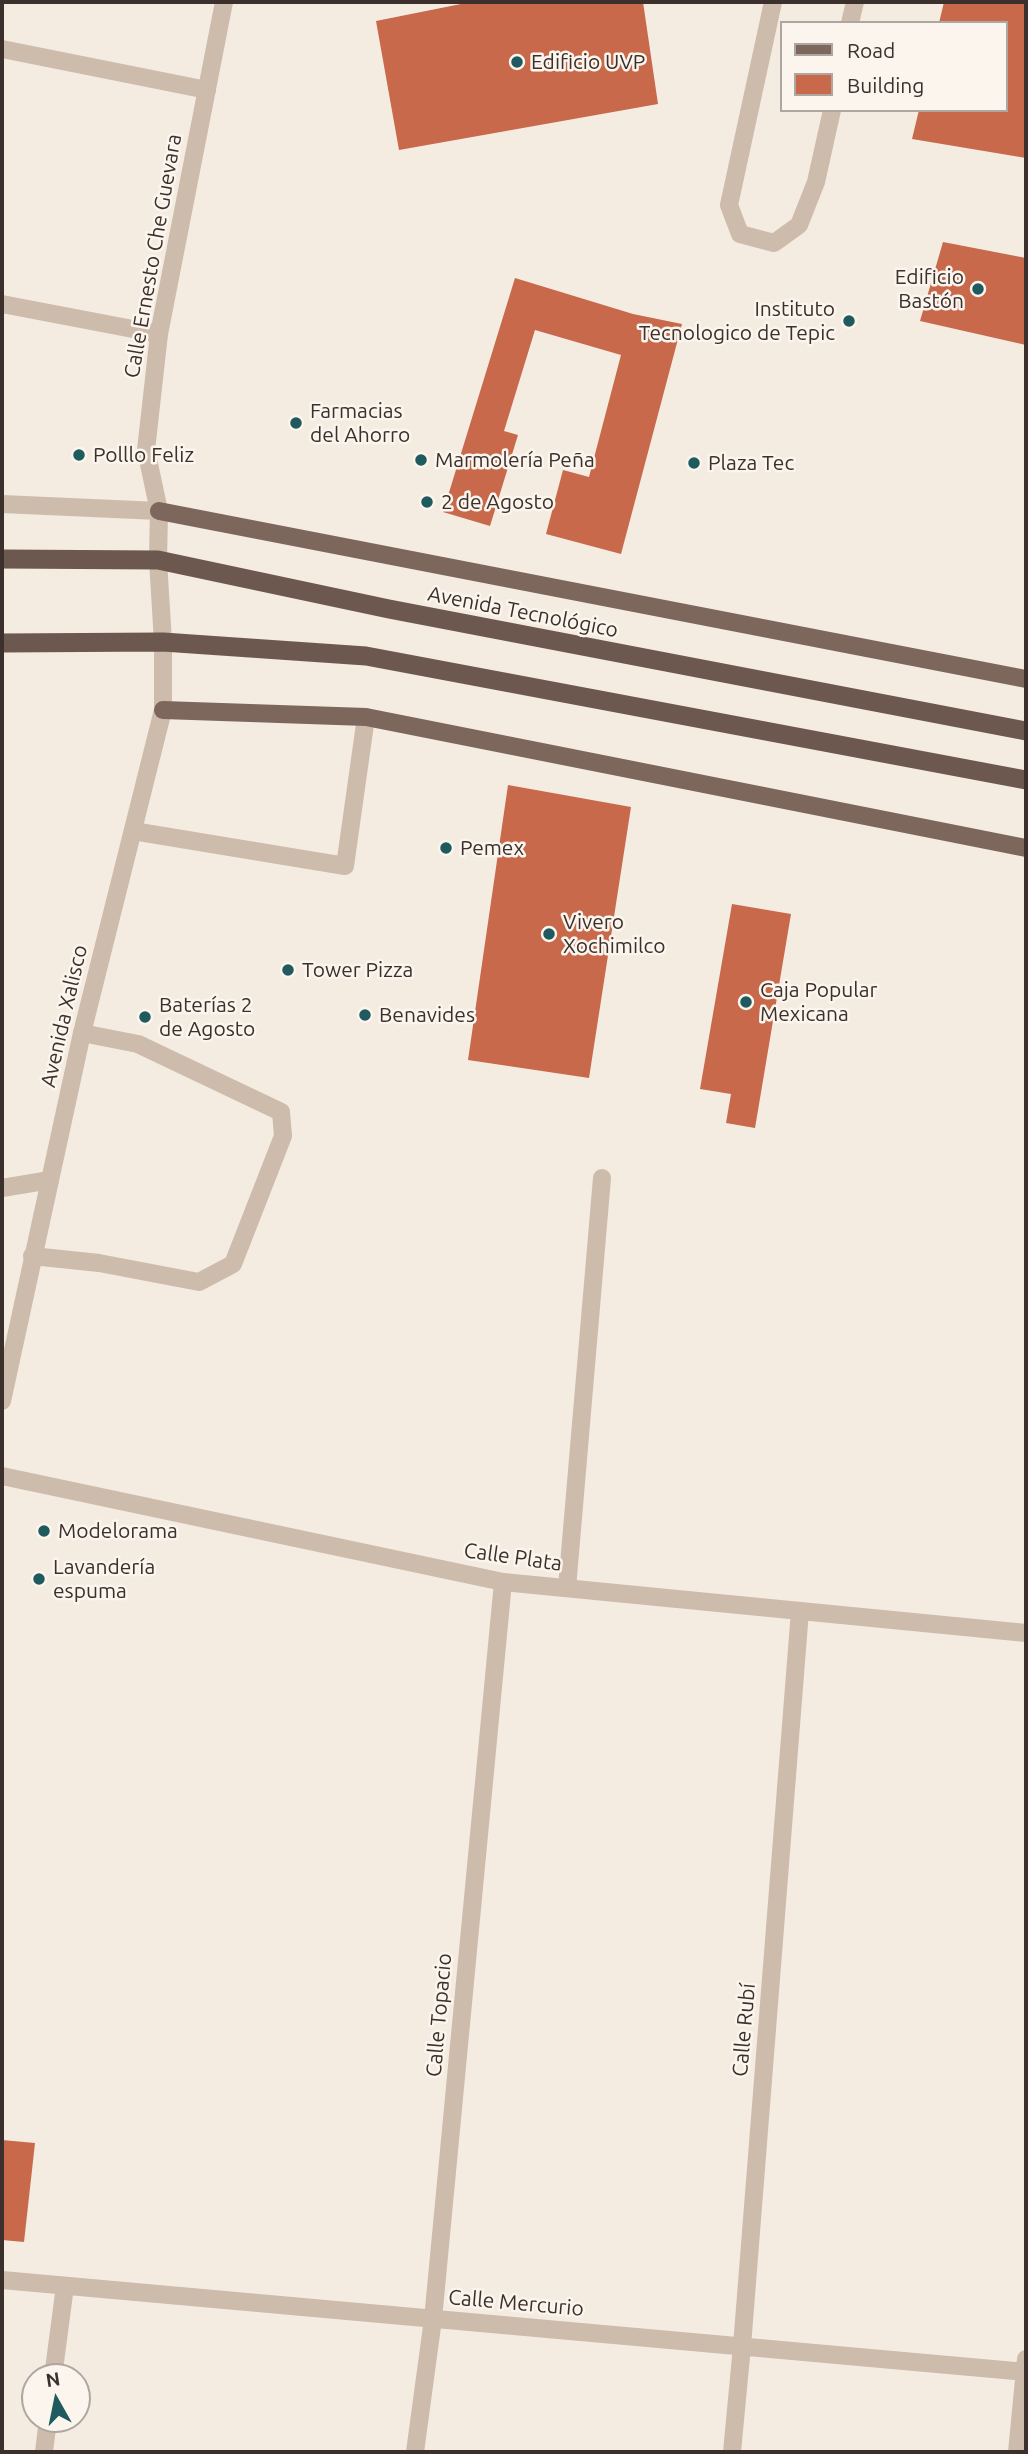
<!DOCTYPE html>
<meta charset="utf-8">
<style>
body{margin:0}
#map{position:relative;width:1028px;height:2454px;overflow:hidden;background:#f4ebe1;font-family:Ubuntu,sans-serif}
canvas{display:block}
.frame{position:absolute;inset:0;border:4px solid #3b302b;pointer-events:none}
.legend{position:absolute;left:780px;top:21px;width:228px;height:91px;box-sizing:border-box;background:#fbf5ee;border:2px solid #aea6a0;margin:0;padding:9px 12px;list-style:none;font-size:21px;color:#3b302b}
.legend li{display:flex;align-items:center;gap:14px;height:35px}
.legend b{width:35px;border:2px solid #aea6a0}
.north{position:absolute;left:21px;top:2363px;width:70px;height:70px;box-sizing:border-box;background:#fbf5ee;border:2px solid #aea6a0;border-radius:50%;rotate:351deg;font-size:19px;font-weight:700;line-height:28px;text-align:center;color:#3b302b}
.north::after{content:'';display:block;margin:auto;width:24px;height:32px;background:#1f5a5e;clip-path:polygon(50% 0,100% 100%,50% 72%,0 100%)}
</style>
<div id="map">
<canvas width="1028" height="2454"></canvas>
<div class="frame"></div>
<ul class="legend">
<li><b style="height:9px;background:#7d675c"></b>Road</li>
<li><b style="height:19px;background:#c8694b"></b>Building</li>
</ul>
<div class="north">N</div>
</div>
<script>
const g = document.querySelector('canvas').getContext('2d');
g.lineJoin = 'round';
function fillPath(path, color) { g.fillStyle = color; g.fill(path, 'evenodd'); }
function trace(path, color, width, dash) { g.strokeStyle = color; g.lineWidth = width; g.lineCap = dash ? 'butt' : 'round'; g.setLineDash(dash || []); g.stroke(path); }
function write(font, color, halo, rows, align = 'center') {
  g.font = font + ' Ubuntu,sans-serif'; g.lineWidth = 5; g.setLineDash([]); g.textBaseline = 'middle'; g.strokeStyle = halo; g.fillStyle = color; for (const [text, x, y, turn = 0] of rows) {
    g.save(); g.translate(x, y); g.rotate((+turn || 0) * Math.PI / 180); g.textAlign = isNaN(turn) ? turn : align; if (halo) g.strokeText(text, 0, 0); g.fillText(text, 0, 0); g.restore();
  }
}
fillPath(new Path2D(`
 M 471,2 L 643,2 L 658,104 L 399,150 L 376,21 Z
 M 944,2 L 1026,2 L 1026,158 L 912,139 L 919,110 L 1005,110 L 1005,23 L 939,23 Z
 M 943,242 L 1026,258 L 1026,345 L 920,321 Z
 M 515,278 L 633,314 L 682,324 L 621,554 L 546,534 L 563,470 L 589,477 L 621,355 L 535,330 L 504,431 L 518,435 L 490,526 L 443,512 Z
 M 508,785 L 631,807 L 589,1078 L 468,1060 Z
 M 732,904 L 791,914 L 755,1128 L 726,1123 L 731,1094 L 700,1089 Z
 M 2,2140 L 35,2143 L 24,2242 L 2,2240 Z`), '#c8694b');
trace(new Path2D(`
 M 773,2 L 729,205 L 740,234 L 774,243 L 799,225 L 816,182 L 832,110
 M 850,23 L 855,2
 M 133,831 L 345,866 L 366,717
 M 2,1188 L 50,1180
 M 32,1256 L 99,1263 L 199,1282 L 233,1264 L 283,1136 L 281,1112 L 138,1044 L 82,1033
 M 567,1588 L 602,1178`), '#cdbbac', 18);
trace(new Path2D(`
 M 2,49 L 207,90
 M 2,304 L 159,334
 M 2,504 L 159,511
 M 2,1476 L 503,1582 L 1026,1633
 M 2,2280 L 1026,2372
 M 53,2377 L 65,2286
 M 44,2452 L 48,2419
 M 415,2452 L 433,2319 L 503,1582
 M 732,2452 L 742,2346 L 800,1611
 M 1017,2452 L 1026,2359`), '#cdbbac', 18);
trace(new Path2D(`
 M 2,1401 L 82,1033 L 163,710 L 163,642 L 158,560 L 159,511 L 146,450 L 159,334 L 224,2`), '#cdbbac', 18);
trace(new Path2D(`
 M 159,511 L 1026,679
 M 163,710 L 366,717 L 1026,848`), '#7d675c', 18);
trace(new Path2D(`
 M 2,559 L 158,560 L 389,609 L 1026,731
 M 2,643 L 163,642 L 366,656 L 1026,780`), '#6c584f', 19);
for (const [x, y, r, color] of [
 [517,62,7,"#1f5a5e"],
 [978,289,7,"#1f5a5e"],
 [849,321,7,"#1f5a5e"],
 [296,423,7,"#1f5a5e"],
 [79,455,7,"#1f5a5e"],
 [421,460,7,"#1f5a5e"],
 [694,463,7,"#1f5a5e"],
 [427,502,7,"#1f5a5e"],
 [446,848,7,"#1f5a5e"],
 [549,934,7,"#1f5a5e"],
 [288,970,7,"#1f5a5e"],
 [746,1002,7,"#1f5a5e"],
 [365,1015,7,"#1f5a5e"],
 [145,1017,7,"#1f5a5e"],
 [44,1531,7,"#1f5a5e"],
 [39,1579,7,"#1f5a5e"]
]) { const dot = new Path2D(); dot.arc(x, y, r, 0, 2 * Math.PI); g.fillStyle = color; g.fill(dot); trace(dot, '#fbf5ee', 2.5); }
write('21px', '#3b302b', '#fbf5ee', [
 ["Edificio UVP",531,62],
 ["Edificio",964,277,"right"],
 ["Bastón",964,301,"right"],
 ["Instituto",835,309,"right"],
 ["Tecnologico de Tepic",835,333,"right"],
 ["Farmacias",310,411],
 ["del Ahorro",310,435],
 ["Polllo Feliz",93,455],
 ["Marmolería Peña",435,460],
 ["Plaza Tec",708,463],
 ["2 de Agosto",441,502],
 ["Pemex",460,848],
 ["Vivero",563,922],
 ["Xochimilco",563,946],
 ["Tower Pizza",302,970],
 ["Caja Popular",760,990],
 ["Mexicana",760,1014],
 ["Baterías 2",159,1005],
 ["de Agosto",159,1029],
 ["Benavides",379,1015],
 ["Modelorama",58,1531],
 ["Lavandería",53,1567],
 ["espuma",53,1591]
], 'left');
write('21px', '#3b302b', '#fbf5ee', [
 ["Calle Ernesto Che Guevara",153,256,-80],
 ["Avenida Tecnológico",523,612,11],
 ["Avenida Xalisco",64,1016,-77],
 ["Calle Plata",513,1557,8],
 ["Calle Topacio",439,2015,-85],
 ["Calle Rubí",744,2030,-85],
 ["Calle Mercurio",516,2303,5]
]);
</script>
